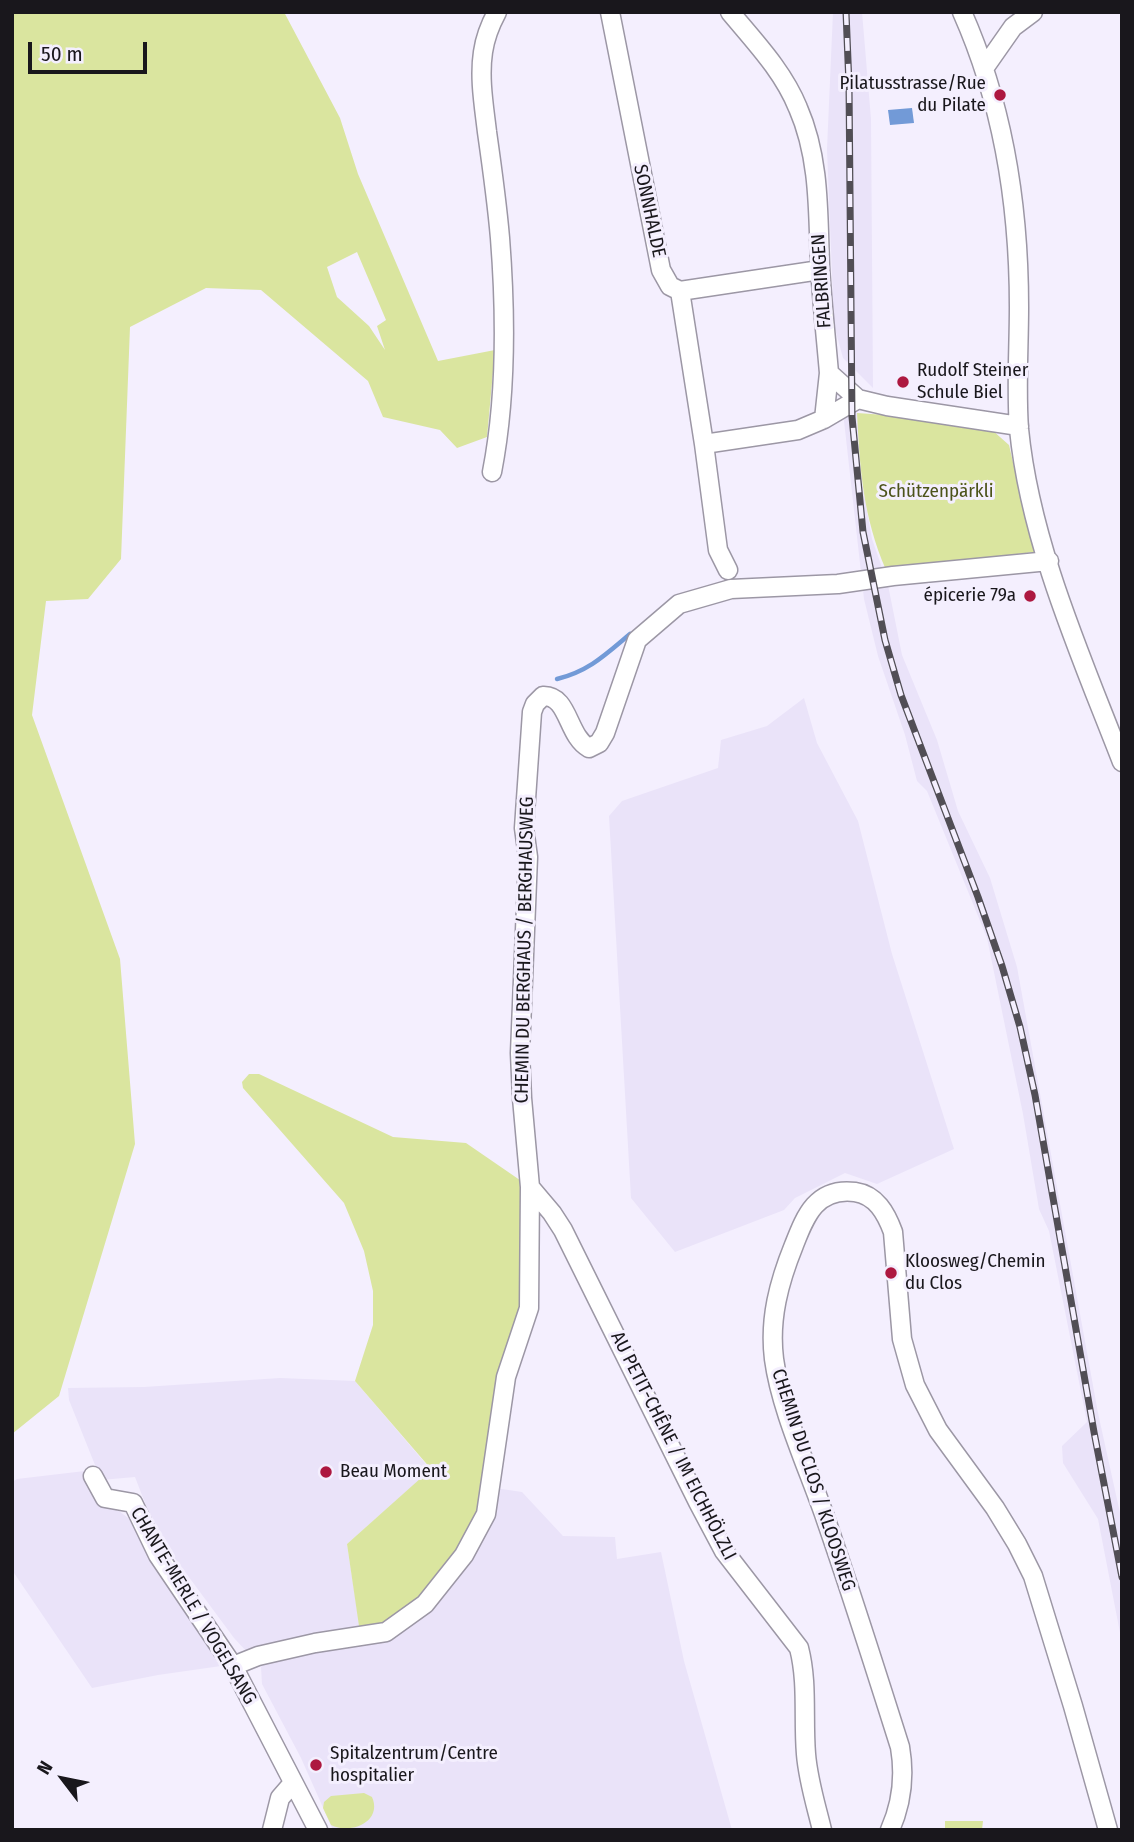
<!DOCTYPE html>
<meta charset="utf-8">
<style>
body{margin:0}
#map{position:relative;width:1134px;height:1842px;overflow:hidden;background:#f4effe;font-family:"Fira Sans Condensed",sans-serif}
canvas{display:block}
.frame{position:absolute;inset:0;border:14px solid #19171c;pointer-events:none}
.north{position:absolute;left:28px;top:1744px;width:70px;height:70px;-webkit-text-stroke:5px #f4effe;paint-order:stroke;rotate:302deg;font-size:19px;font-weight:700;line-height:28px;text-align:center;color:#19171c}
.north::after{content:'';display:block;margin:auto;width:24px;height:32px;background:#19171c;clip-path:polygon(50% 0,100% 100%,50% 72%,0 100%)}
.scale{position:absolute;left:28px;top:42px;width:119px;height:32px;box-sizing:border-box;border:4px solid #19171c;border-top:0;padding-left:9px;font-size:21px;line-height:24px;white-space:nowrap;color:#19171c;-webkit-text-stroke:5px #f4effe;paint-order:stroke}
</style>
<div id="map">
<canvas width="1134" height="1842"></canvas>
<div class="frame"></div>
<div class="north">N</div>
<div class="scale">50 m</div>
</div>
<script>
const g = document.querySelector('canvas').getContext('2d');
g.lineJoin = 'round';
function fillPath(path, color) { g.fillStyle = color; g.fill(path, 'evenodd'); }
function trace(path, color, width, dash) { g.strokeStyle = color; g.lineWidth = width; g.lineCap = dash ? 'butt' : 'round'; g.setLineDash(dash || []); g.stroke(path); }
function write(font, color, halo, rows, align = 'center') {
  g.font = font + ' "Fira Sans Condensed",sans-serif'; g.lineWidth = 6; g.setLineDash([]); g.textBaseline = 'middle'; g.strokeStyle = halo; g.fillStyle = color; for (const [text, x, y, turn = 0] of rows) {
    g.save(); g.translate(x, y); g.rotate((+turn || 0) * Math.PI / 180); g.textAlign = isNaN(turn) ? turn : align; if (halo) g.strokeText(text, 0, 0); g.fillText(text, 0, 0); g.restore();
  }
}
fillPath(new Path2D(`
 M 833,12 L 862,12 L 871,119 L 873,388 L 843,358 L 834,325 L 827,149 Z
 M 843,412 L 857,413 L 861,478 L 872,539 L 888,585 L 902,655 L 937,740 L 958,811 L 990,878 L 1017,967 L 1098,1413 L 1122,1522 L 1122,1643 L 1098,1519 L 1063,1463 L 1062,1446 L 1087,1422 L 1049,1231 L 1039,1209 L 1023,1114 L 987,938 L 927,791 L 917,781 L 905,735 L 878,656 L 864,599 Z
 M 804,698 L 817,743 L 858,821 L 892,954 L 954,1149 L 877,1184 L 845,1173 L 795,1198 L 784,1210 L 675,1252 L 631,1198 L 609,816 L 622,801 L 718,768 L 721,740 L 767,726 Z
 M 280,1378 L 355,1381 L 431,1470 L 347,1544 L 362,1642 L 495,1488 L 522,1492 L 563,1536 L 615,1537 L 617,1559 L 661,1552 L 684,1661 L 732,1830 L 333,1830 L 301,1758 L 262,1684 L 261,1667 L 234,1638 L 157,1534 L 135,1477 L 101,1480 L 69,1400 L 68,1388 L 144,1387 Z
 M 85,1471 L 98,1502 L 102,1506 L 119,1511 L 132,1521 L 150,1556 L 222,1662 L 221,1666 L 158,1675 L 92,1688 L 12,1570 L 12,1482 L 17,1479 Z`), '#eae3f9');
fillPath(new Path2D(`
 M 12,12 L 284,12 L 340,118 L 358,174 L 438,361 L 495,350 L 487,437 L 457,448 L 440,430 L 383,417 L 368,381 L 261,290 L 206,288 L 130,327 L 121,559 L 88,599 L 46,601 L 32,715 L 120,959 L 135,1144 L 59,1396 L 12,1434 ZM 357,252 L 386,320 L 377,326 L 385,350 L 369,326 L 337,297 L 327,267 Z
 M 857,413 L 983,422 L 1009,445 L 1034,552 L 886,570 C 863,516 860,471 857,413 Z
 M 249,1074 L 259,1074 L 393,1137 L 466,1143 L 530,1187 L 529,1308 L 486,1514 L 464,1555 L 386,1632 L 359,1626 L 347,1544 L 431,1469 L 355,1381 L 373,1325 L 373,1291 L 364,1251 L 344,1203 L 243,1088 L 242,1082 Z
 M 364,1793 L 372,1797 C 383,1822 350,1835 331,1825 L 323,1808 L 324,1802 L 331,1796 Z
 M 945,1821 L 983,1821 L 982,1830 L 945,1830 Z`), '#dae59f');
fillPath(new Path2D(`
 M 912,108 L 914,123 L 890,125 L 888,110 Z`), '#729ad7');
trace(new Path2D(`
 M 557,679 C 589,671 605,655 630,634`), '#729ad7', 4.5);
const minor = new Path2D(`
 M 610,12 L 661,270 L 670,286 L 680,291 L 704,444 L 718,550 L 728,570
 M 730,12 C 755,42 783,71 798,108 C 820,158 818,213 820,266 C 822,302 826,338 829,373 L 858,399 L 887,406 L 1019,426
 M 962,12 C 1003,104 1019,207 1019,307 C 1019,347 1016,389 1019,429 C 1030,542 1081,656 1122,762
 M 985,67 L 1013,27 L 1033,12
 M 680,291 L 820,270
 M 824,419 L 858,399
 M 704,444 L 798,430 L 824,419 L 829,373
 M 492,472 C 507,395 506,315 500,238 C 497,203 492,167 487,132 C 484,106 479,78 483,52 C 485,38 490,25 497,12
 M 530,1187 L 552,1213 L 563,1230 L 698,1502 L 724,1551 L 799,1648 C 808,1683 803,1718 806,1754 C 808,1780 816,1805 822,1830
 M 93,1476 L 105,1498 L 133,1503 L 158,1555 L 233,1666 L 318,1830
 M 233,1666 L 258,1656 L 315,1643 L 386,1632 L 425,1604 L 464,1555 L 486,1514 L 506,1377 L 529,1308 L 530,1187 L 522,1098 L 520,1053 L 528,857 L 524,828 L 532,712 L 535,704 L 543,696 C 569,695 567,736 589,748 L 599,743 L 605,733 L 637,640 L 679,604 L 731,589 L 838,584 L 893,576 L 1049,561
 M 272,1830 L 280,1798 L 293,1783
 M 890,1830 C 902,1803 905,1776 900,1747 C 876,1671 852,1595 826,1520 C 809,1470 781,1411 774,1359 C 769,1319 779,1282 794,1245 C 805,1217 816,1187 855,1192 C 876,1195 886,1213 893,1232 L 902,1339 L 915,1385 L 938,1430 L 995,1508 L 1017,1544 L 1033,1576 L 1073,1706 L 1108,1830`);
trace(minor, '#9c97a5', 21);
trace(minor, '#fff', 18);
const rail = new Path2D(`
 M 846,12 L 849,85 L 852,417 L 863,532 L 885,640 L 901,695 L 978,897 L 1002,966 L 1020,1027 L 1035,1095 L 1094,1432 L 1122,1577`);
trace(rail, '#514e55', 7);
trace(rail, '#f4effe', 4.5, [13]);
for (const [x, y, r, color] of [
 [1000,95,7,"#ad1840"],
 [903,382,7,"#ad1840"],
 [1030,596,7,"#ad1840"],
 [891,1273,7,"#ad1840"],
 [326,1472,7,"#ad1840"],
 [316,1765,7,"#ad1840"]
]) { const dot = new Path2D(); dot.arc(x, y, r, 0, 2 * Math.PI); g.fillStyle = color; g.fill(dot); trace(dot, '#f4effe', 2.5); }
write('19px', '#19171c', '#f4effe', [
 ["Pilatusstrasse/Rue",986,84,"right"],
 ["du Pilate",986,106,"right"],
 ["Rudolf Steiner",917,371],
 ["Schule Biel",917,393],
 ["épicerie 79a",1016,596,"right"],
 ["Kloosweg/Chemin",905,1262],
 ["du Clos",905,1284],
 ["Beau Moment",340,1472],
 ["Spitalzentrum/Centre",330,1754],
 ["hospitalier",330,1776]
], 'left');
write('19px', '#19171c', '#f4effe', [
 ["SONNHALDE",649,211,78],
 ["FALBRINGEN",822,281,-94],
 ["CHEMIN DU BERGHAUS / BERGHAUSWEG",525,950,-89],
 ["AU PETIT-CHÊNE / IM EICHHÖLZLI",673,1446,63],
 ["CHEMIN DU CLOS / KLOOSWEG",813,1480,72],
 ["CHANTE-MERLE / VOGELSANG",193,1606,59]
]);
write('19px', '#4c531a', '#f4effe', [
 ["Schützenpärkli",936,492]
]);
</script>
